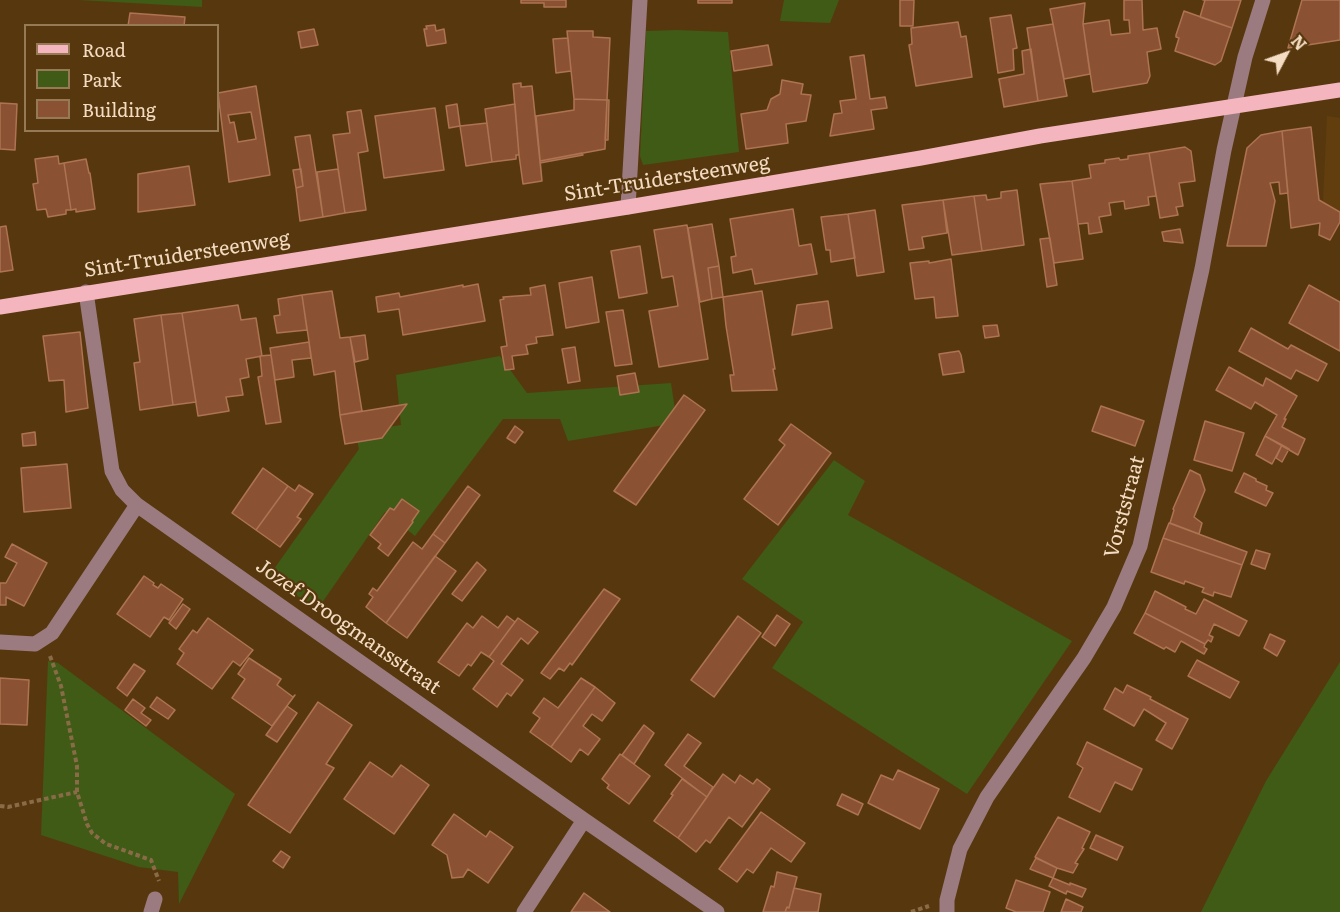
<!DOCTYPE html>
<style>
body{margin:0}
#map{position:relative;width:1340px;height:912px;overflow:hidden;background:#57380e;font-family:Literata,serif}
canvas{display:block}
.legend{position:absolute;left:24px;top:24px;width:195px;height:108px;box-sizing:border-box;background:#57380e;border:2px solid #967a56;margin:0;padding:8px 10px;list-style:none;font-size:18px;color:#f4dcc2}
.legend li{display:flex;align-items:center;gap:12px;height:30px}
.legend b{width:30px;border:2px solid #967a56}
.north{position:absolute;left:1256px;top:24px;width:60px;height:60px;-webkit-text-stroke:4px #57380e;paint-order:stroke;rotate:49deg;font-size:16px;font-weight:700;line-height:24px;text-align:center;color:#f4dcc2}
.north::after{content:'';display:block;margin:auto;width:21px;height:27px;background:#f4dcc2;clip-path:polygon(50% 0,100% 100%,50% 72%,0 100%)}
</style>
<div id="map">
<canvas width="1340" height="912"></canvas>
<ul class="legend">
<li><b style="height:8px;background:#f5b5bf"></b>Road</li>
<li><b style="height:16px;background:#3f5b15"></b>Park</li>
<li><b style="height:16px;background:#8a5232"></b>Building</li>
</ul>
<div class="north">N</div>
</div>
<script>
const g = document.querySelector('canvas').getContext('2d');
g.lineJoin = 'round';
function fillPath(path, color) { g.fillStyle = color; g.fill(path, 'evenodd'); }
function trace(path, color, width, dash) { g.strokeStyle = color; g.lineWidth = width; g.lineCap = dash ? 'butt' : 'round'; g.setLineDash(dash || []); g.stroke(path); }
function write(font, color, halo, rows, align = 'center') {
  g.font = font + ' Literata,serif'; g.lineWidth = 4.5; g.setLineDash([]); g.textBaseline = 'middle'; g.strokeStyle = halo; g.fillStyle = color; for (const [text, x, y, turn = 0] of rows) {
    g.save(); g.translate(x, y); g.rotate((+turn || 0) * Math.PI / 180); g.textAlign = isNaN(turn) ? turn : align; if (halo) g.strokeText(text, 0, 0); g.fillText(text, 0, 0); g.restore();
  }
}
fillPath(new Path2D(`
 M 1327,116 L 1340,118 L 1340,212 L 1323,202 Z`), '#623e0e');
fillPath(new Path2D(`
 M 79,0 L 202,0 L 202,7 Z
 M 784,0 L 839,0 L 830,23 L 780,21 Z
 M 676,30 L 728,32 L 739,152 L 643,165 L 640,156 L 646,31 Z
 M 500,356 L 527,393 L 671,383 L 677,423 L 568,441 L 560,419 L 503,419 L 415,536 L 385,512 L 317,610 L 269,576 L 359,449 L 355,432 L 401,425 L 396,375 Z
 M 834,460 L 865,481 L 848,515 L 1072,641 L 967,794 L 772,668 L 803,622 L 742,579 Z
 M 48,661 L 58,663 L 235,794 L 179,904 L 178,872 L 139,867 L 41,835 Z
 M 1340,662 L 1340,912 L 1201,912 L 1266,781 Z`), '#3f5b15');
const building = new Path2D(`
 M 521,0 L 566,0 L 566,7 L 544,7 L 544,3 L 521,3 Z
 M 698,0 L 732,0 L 732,3 L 698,3 Z
 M 900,0 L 914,0 L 913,26 L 900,26 Z
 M 1124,0 L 1142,0 L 1143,30 L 1157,28 L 1161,49 L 1147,52 L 1150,76 L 1147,83 L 1093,92 L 1083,24 L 1109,20 L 1111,35 L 1130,33 L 1129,20 L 1124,20 Z
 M 1203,0 L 1241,0 L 1232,28 L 1200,17 L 1205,0 Z
 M 1302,0 L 1340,0 L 1340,40 L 1288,48 Z
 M 1085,3 L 1083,24 L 1090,74 L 1064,79 L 1050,9 Z
 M 1184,11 L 1232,28 L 1221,61 L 1215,65 L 1175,51 L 1179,38 L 1176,37 L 1176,35 Z
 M 130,13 L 185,17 L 184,26 L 128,26 Z
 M 1011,15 L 1017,48 L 1013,49 L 1014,70 L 998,73 L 990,18 Z
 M 958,22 L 961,37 L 966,36 L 972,77 L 916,86 L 909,45 L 912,44 L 911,28 Z
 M 1053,24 L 1067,96 L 1038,101 L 1027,28 Z
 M 435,25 L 436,31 L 444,29 L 446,43 L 427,46 L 424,29 L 427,29 L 426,26 Z
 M 314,29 L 318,45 L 301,48 L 298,32 Z
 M 567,31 L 593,31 L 593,37 L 610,38 L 607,100 L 574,99 Z
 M 568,38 L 571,71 L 556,73 L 553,39 Z
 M 768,45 L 772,65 L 734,71 L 731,51 Z
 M 1031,49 L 1038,101 L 1004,107 L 999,79 L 1024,74 L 1022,51 Z
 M 864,55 L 870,99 L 885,97 L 887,108 L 871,110 L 874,129 L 830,136 L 834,114 L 842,113 L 840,101 L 856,99 L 850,57 Z
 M 782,80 L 803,84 L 801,94 L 811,95 L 806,121 L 786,124 L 788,143 L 746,149 L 741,114 L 767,110 L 771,99 L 780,94 Z
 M 521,83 L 521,87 L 532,86 L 542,181 L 523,184 L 519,155 L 513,84 Z
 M 256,86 L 270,175 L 229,182 L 218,93 ZM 251,112 L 256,139 L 238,142 L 234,122 L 230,123 L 228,115 Z
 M 574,99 L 607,100 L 605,149 L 540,161 L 542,181 L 536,116 L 574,110 Z
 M 607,100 L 609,100 L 608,140 L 605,140 Z
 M 0,103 L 17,104 L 15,150 L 0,149 Z
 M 457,104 L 460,126 L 449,128 L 446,106 Z
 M 515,104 L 519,155 L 516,155 L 516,159 L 492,162 L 485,109 Z
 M 435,108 L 444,170 L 384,178 L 375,116 Z
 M 361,110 L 368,151 L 358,153 L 366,210 L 345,213 L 333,135 L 350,133 L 347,112 Z
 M 487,123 L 492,162 L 466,166 L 460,126 Z
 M 1311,127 L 1319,200 L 1340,212 L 1340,222 L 1330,240 L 1319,235 L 1320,223 L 1291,228 L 1282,131 Z
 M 1282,131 L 1288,193 L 1280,194 L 1279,182 L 1270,183 L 1275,201 L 1266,246 L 1227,246 L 1247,148 L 1261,135 Z
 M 310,135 L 323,217 L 300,221 L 296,188 L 303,186 L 295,137 Z
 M 1185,147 L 1191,151 L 1195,181 L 1179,183 L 1183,206 L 1176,207 L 1178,215 L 1160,218 L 1149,153 Z
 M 582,153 L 583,155 L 540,163 L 540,161 Z
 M 1149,153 L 1156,196 L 1148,197 L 1149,205 L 1125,209 L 1124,201 L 1109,203 L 1111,215 L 1099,217 L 1102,232 L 1089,234 L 1088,223 L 1078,224 L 1072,181 L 1091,178 L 1089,165 L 1105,163 L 1105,160 L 1119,158 L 1120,160 L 1128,159 L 1128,156 Z
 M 58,156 L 59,164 L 64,163 L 71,210 L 66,210 L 66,214 L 48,217 L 46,209 L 37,210 L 33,184 L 38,183 L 35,159 Z
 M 86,159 L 89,173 L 90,173 L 95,209 L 76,212 L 76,209 L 71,210 L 64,163 Z
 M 189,166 L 195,205 L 138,212 L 138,174 Z
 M 301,169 L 303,186 L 296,188 L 293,170 Z
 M 338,169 L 345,213 L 323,217 L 317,172 Z
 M 1072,181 L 1083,259 L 1054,263 L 1040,184 Z
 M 1017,190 L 1024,245 L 982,251 L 974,196 L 986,195 L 987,200 L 1001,198 L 1001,192 Z
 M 974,196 L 982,251 L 952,255 L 943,200 Z
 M 943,200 L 947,233 L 922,237 L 924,248 L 909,250 L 902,205 Z
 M 793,209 L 799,246 L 811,244 L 817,274 L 755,284 L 752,269 L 733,273 L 731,257 L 736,256 L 730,219 Z
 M 875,210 L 884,272 L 857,276 L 848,214 Z
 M 848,214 L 855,258 L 831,262 L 830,250 L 826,250 L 821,217 Z
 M 712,224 L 719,266 L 708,268 L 712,299 L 700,302 L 688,228 Z
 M 687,225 L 708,359 L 659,367 L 649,311 L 678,306 L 673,276 L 662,278 L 654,230 Z
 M 6,226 L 13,270 L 0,272 L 0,227 Z
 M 1180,229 L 1183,243 L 1164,241 L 1162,232 Z
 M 1050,238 L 1057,285 L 1047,287 L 1040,239 Z
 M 640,246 L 647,293 L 619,298 L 611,251 Z
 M 951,259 L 958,316 L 936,318 L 934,297 L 915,299 L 910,263 L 929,261 L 929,263 Z
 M 719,266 L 723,297 L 712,299 L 708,268 Z
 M 592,277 L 599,322 L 566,328 L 559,283 Z
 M 478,284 L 485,321 L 403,335 L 399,309 L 378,312 L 376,297 L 399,293 L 400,297 L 463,285 L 463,287 Z
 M 545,285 L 553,335 L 536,337 L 537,343 L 526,345 L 528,354 L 512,356 L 514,369 L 505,370 L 501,347 L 507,346 L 500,300 L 504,299 L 503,297 L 531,295 L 530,288 Z
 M 1309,285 L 1340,302 L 1340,351 L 1289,323 Z
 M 332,291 L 340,338 L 350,337 L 362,411 L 340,415 L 335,371 L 314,375 L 302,295 Z
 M 762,291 L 775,369 L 773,369 L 777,390 L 732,391 L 730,375 L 734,375 L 726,326 L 723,297 Z
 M 302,295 L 307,330 L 277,333 L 274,316 L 280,315 L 278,299 Z
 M 828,301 L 832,328 L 792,335 L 797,305 Z
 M 238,305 L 241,320 L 256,318 L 262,356 L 246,359 L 249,377 L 240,379 L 243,395 L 226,397 L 229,411 L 198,416 L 182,313 Z
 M 623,310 L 632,364 L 615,366 L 606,312 Z
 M 182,313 L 196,402 L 173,405 L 161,315 Z
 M 161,315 L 173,405 L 140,410 L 134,363 L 140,362 L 134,319 Z
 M 997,325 L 999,336 L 985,338 L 983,326 Z
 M 1251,328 L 1288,349 L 1291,345 L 1327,364 L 1318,381 L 1296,370 L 1291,379 L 1239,351 Z
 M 80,332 L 88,408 L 66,412 L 64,380 L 49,381 L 43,336 Z
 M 365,335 L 368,359 L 355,362 L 350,337 Z
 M 309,342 L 311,358 L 292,360 L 294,377 L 275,380 L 270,348 Z
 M 575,347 L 580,381 L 568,383 L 562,349 Z
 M 959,351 L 961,355 L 964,372 L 943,375 L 939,354 Z
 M 271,355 L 281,422 L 266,424 L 258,377 L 262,376 L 260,356 Z
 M 1229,367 L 1263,386 L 1266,378 L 1297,396 L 1284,419 L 1286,419 L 1282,427 L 1305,439 L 1298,455 L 1265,436 L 1277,415 L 1255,402 L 1251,409 L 1216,390 Z
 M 635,373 L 639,392 L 620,395 L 617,376 Z
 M 684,395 L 705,410 L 636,505 L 614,491 Z
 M 407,404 L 382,438 L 345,444 L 340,415 Z
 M 1101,406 L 1144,421 L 1135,446 L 1092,431 Z
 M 1205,421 L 1244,433 L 1232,471 L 1194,460 Z
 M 791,424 L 831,453 L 778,525 L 744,499 L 785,445 L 779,440 Z
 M 515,426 L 523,432 L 515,443 L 507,438 Z
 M 35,432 L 36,445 L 23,446 L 22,434 Z
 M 1265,436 L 1282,445 L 1272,464 L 1256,455 Z
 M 1282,445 L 1289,449 L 1282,462 L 1276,458 Z
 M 67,464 L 71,508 L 24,512 L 21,468 Z
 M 263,468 L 288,486 L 256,530 L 232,513 Z
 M 1190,470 L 1200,475 L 1205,490 L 1194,517 L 1202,523 L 1199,534 L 1170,523 L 1174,510 L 1173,509 Z
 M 1244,473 L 1256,479 L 1256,481 L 1267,486 L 1266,490 L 1273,493 L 1266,506 L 1235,492 Z
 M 299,485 L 313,494 L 297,517 L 301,519 L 280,547 L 256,530 L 288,486 L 295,491 Z
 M 468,486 L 480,495 L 445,543 L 433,534 Z
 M 402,499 L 419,511 L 412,521 L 413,522 L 388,556 L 378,548 L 381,544 L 370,535 L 390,508 L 394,510 Z
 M 1169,523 L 1247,552 L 1242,565 L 1163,538 Z
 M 433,534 L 445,543 L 386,623 L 366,607 L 373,597 L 369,594 L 373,588 L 377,591 L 413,542 L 422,549 Z
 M 1163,538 L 1242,565 L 1231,597 L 1214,592 L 1213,596 L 1202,592 L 1204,588 L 1185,581 L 1184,584 L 1151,572 Z
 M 12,544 L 47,563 L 24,606 L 6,597 L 6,605 L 0,605 L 0,583 L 6,583 L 17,563 L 5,557 Z
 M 1256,550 L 1270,554 L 1265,569 L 1251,564 Z
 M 435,556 L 456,571 L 407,638 L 386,623 Z
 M 477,562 L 486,570 L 462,601 L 452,594 Z
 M 144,576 L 154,583 L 153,585 L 158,588 L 161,584 L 183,599 L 169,620 L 164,617 L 150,637 L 117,614 Z
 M 604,589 L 620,599 L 572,665 L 570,663 L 564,671 L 559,668 L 550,679 L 541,673 Z
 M 1155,591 L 1186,607 L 1185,609 L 1196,614 L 1204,599 L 1247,621 L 1239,636 L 1214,624 L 1209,635 L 1213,637 L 1211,642 L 1208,640 L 1205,644 L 1145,613 Z
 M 183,604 L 190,609 L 176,629 L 169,623 Z
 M 1145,613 L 1205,644 L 1204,647 L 1207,649 L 1204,654 L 1181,641 L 1175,652 L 1166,647 L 1164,649 L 1134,633 Z
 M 777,615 L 790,624 L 775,646 L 762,637 Z
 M 482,616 L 498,628 L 507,616 L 515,622 L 489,657 L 481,652 L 471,666 L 468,664 L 459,676 L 438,662 L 467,623 L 473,628 Z
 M 738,616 L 761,633 L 714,697 L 691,680 Z
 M 208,618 L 253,650 L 240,666 L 233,661 L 212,689 L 177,664 L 184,653 L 179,649 L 193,630 L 197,633 Z
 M 518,618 L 538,632 L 528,644 L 521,638 L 501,664 L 523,680 L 511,696 L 507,693 L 497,707 L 473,689 L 494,661 L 489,657 Z
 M 1270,634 L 1285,641 L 1277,656 L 1264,648 Z
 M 249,658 L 281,679 L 277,685 L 293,697 L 295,695 L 272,726 L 232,698 L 245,679 L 238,674 Z
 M 1197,660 L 1239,682 L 1230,698 L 1188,676 Z
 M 134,664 L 145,671 L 127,696 L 117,688 Z
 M 0,678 L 29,680 L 27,725 L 0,724 Z
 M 581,678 L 595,687 L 551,747 L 530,732 L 540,718 L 533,713 L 544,698 L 558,708 Z
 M 1127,685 L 1151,697 L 1150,699 L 1188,719 L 1172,749 L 1156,740 L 1166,723 L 1144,709 L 1134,726 L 1104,709 L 1115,688 L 1123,693 Z
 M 595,687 L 615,703 L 602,721 L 592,714 L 583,726 L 600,739 L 588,755 L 580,749 L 571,762 L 551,747 Z
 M 157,697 L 175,710 L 168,719 L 150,707 Z
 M 133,699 L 145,708 L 141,713 L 151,720 L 146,726 L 125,710 Z
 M 318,702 L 352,725 L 326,764 L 334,768 L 290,833 L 248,805 Z
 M 287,706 L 297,713 L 277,742 L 266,735 Z
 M 644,725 L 654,733 L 634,764 L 622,755 Z
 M 688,734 L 701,743 L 684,766 L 713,787 L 707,797 L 665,765 Z
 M 1087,742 L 1142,769 L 1132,790 L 1115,782 L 1100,812 L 1069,797 L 1083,768 L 1077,764 Z
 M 620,754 L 650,776 L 629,804 L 607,788 L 609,785 L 602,779 Z
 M 370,762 L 392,777 L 401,765 L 429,785 L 394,834 L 344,799 Z
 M 898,770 L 939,789 L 920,829 L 868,803 L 881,775 L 893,780 Z
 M 723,774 L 735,783 L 740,775 L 753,784 L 757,779 L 770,789 L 742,827 L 729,817 L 710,843 L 706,840 L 696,852 L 678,838 Z
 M 682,779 L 707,797 L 678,838 L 654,821 L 673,795 L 671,794 Z
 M 842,794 L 863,804 L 858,815 L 837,805 Z
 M 761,812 L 805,843 L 791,862 L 771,848 L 753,873 L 747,869 L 737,882 L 719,869 Z
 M 454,814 L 486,837 L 490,831 L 513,847 L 488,883 L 468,869 L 463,877 L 452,878 L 447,855 L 432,845 Z
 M 1058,817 L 1090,832 L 1082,848 L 1084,849 L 1075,863 L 1078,864 L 1073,873 L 1057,868 L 1035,857 Z
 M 1096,835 L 1123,847 L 1117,860 L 1090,848 Z
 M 281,851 L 290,857 L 283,868 L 273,861 Z
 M 1036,858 L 1057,868 L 1053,878 L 1030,869 Z
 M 777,872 L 797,877 L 789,908 L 787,907 L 785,912 L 763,912 L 771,886 L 774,887 Z
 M 1053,878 L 1070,885 L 1070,883 L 1086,889 L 1082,897 L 1067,891 L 1066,894 L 1049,886 Z
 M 1016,880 L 1050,892 L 1043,912 L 1016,912 L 1006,908 Z
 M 794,888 L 821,894 L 818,912 L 785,912 L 787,907 L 789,908 Z
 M 584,893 L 610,912 L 571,912 Z
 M 1066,899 L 1083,907 L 1081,912 L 1061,912 Z`);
fillPath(building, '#8a5232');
trace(building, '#ae7353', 1.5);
trace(new Path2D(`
 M 50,656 L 61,686 L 77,766 L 77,792 L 87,824 L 92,833 L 106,844 L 151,860 L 159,881
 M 0,806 L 8,807 L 77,792
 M 911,912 L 929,906`), '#896c47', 4, [4.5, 3]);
trace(new Path2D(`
 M 628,207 L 640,0
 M 86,292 L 112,471 L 122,490 L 137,505 L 584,820 L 717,912
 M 0,642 L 35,644 L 52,633 L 137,505
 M 151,912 L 155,899
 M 524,912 L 584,820
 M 947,912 L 947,900 L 960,849 L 987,797 L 1084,658 L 1114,607 L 1140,546 L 1202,269 L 1224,150 L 1245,57 L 1263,0`), '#9b7b80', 15);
trace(new Path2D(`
 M 0,307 L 628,207 L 921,158 L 1040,136 L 1340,90`), '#f5b5bf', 15);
write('20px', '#f4dcc2', '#57380e', [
 ["Sint-Truidersteenweg",667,179,-9],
 ["Sint-Truidersteenweg",187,255,-9],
 ["Vorststraat",1125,507,-75],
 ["Jozef Droogmansstraat",348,627,35]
]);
</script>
